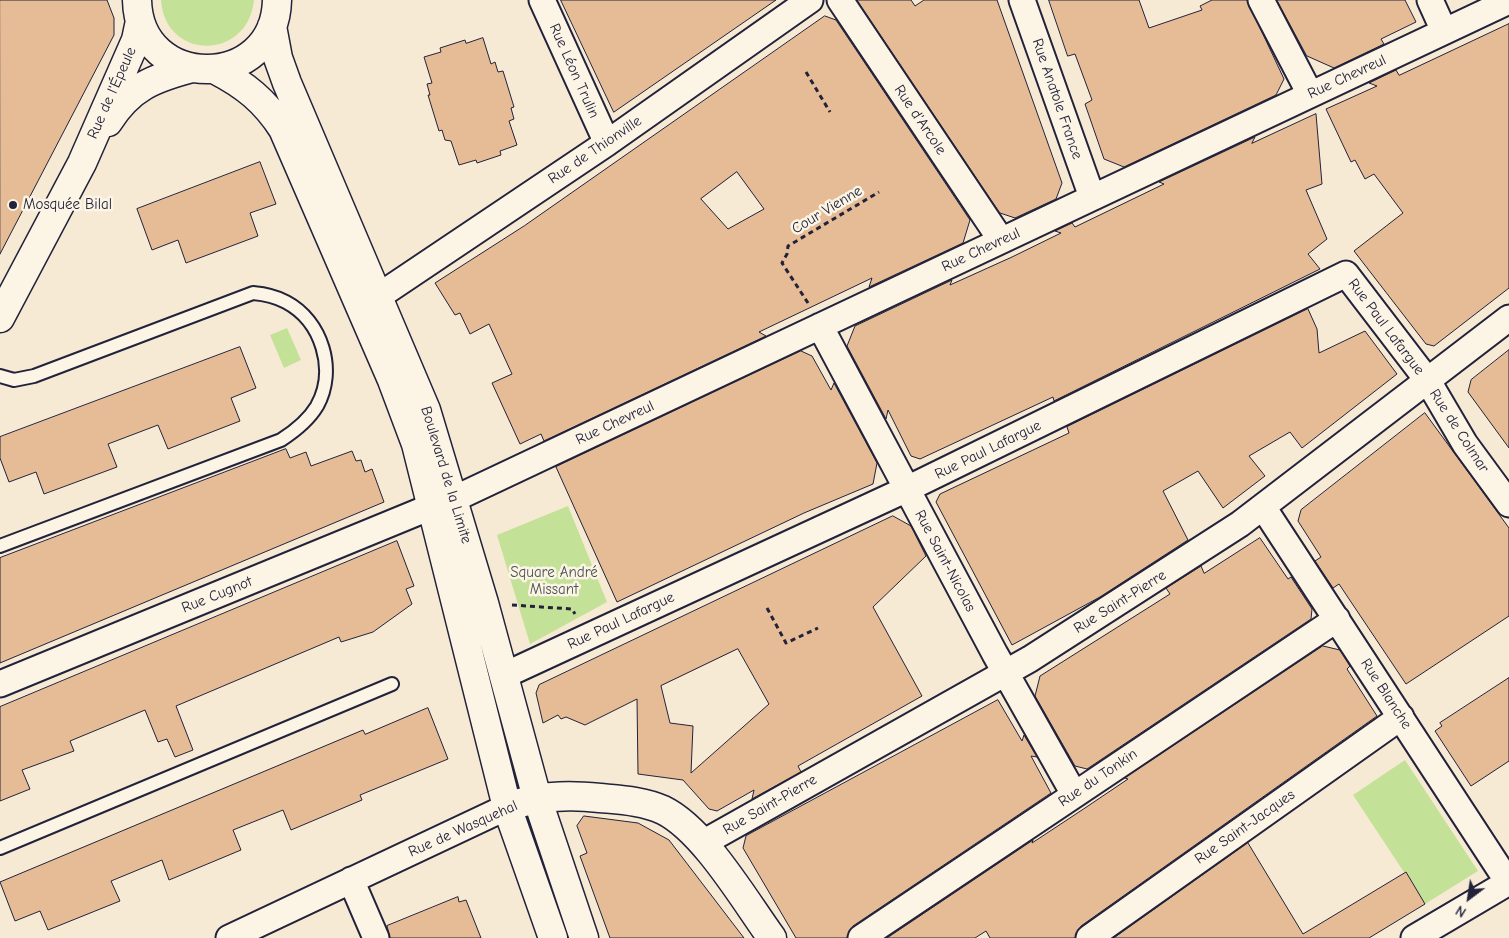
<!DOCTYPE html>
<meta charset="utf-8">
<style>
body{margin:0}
#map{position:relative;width:1509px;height:938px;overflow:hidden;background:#f7ead5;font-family:"Comic Neue",sans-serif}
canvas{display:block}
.north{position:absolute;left:1444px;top:873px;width:50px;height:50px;-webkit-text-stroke:4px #fcf5e5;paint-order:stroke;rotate:211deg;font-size:14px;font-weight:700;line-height:20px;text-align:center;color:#22223b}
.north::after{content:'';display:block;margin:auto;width:18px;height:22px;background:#22223b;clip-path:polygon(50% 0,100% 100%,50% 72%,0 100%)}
</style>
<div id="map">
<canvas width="1509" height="938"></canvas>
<div class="north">N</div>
</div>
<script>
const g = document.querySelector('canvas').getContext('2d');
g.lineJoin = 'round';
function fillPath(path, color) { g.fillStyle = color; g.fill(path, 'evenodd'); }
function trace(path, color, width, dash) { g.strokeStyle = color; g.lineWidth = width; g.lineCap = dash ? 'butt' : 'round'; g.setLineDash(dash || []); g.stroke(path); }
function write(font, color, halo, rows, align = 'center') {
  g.font = font + ' "Comic Neue",sans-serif'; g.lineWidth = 5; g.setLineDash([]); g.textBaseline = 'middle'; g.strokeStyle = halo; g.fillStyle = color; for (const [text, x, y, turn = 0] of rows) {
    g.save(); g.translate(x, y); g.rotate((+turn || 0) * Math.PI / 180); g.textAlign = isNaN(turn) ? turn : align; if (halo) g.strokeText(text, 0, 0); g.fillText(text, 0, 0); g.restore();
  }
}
fillPath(new Path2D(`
 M 161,0 L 254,0 C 248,61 165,61 161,0 Z
 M 287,328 L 301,360 L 284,368 L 270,335 Z
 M 568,506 L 607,602 L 530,644 L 497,535 Z
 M 1405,760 L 1478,871 L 1425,904 L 1353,795 Z`), '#c4e198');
const building = new Path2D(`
 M 0,0 L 107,0 L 114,18 L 114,35 L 0,254 Z
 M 561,0 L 776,0 L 614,112 Z
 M 857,0 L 911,0 L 915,6 L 924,0 L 997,0 L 1062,183 L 1056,199 L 1015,218 L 1000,213 Z
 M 1049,0 L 1139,0 L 1149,28 L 1202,10 L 1200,6 L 1212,0 L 1247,0 L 1284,79 L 1276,95 L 1124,167 L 1104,159 L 1085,104 L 1092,100 L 1075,54 L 1068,56 Z
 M 1277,0 L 1405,0 L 1416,22 L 1381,39 L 1384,44 L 1334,68 L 1307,56 Z
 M 825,16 L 836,20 L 970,220 L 963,243 L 869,287 L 872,278 L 759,332 L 766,336 L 544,441 L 541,434 L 520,444 L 492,383 L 512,374 L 489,324 L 470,334 L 460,313 L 455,315 L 435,283 L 524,226 ZM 737,172 L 764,209 L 728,229 L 701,199 Z
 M 1509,24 L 1509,288 L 1434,346 L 1426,344 L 1354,251 L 1403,213 L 1374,174 L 1365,179 L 1355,160 L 1351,162 L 1326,109 L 1377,86 L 1369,83 L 1396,70 L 1399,75 Z
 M 483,38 L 491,64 L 495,62 L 498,72 L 503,71 L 514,107 L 511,108 L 514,119 L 509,121 L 517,145 L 500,151 L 501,155 L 477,163 L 476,160 L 459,165 L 451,141 L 445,140 L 442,130 L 439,131 L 428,95 L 430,95 L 427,84 L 432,83 L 424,57 L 441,52 L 440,48 L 465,40 L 466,43 Z
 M 1316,114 L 1322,184 L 1306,190 L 1327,239 L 1308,254 L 1320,269 L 1054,401 L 1053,397 L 920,459 L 911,456 L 888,410 L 886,419 L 847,346 L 855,326 L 952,280 L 950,285 L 1012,257 L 1061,233 L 1055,231 L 1072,223 L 1075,227 L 1164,184 L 1159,182 L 1255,137 L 1252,143 Z
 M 260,162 L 276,204 L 250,213 L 258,236 L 186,263 L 178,240 L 152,250 L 137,209 Z
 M 1308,309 L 1317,329 L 1319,353 L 1365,331 L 1397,374 L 1302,448 L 1290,432 L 1249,456 L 1265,476 L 1223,508 L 1198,471 L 1163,491 L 1188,540 L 1100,597 L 1012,645 L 936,502 L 940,494 L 1069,433 L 1067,427 Z
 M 240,347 L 256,388 L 231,398 L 240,421 L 168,449 L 158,425 L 108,444 L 117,467 L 44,494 L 36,472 L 9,482 L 0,458 L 0,437 Z
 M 1509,350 L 1509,448 L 1468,392 L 1471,380 Z
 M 801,351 L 812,356 L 831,390 L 834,383 L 877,463 L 873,484 L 804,513 L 617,602 L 556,467 Z
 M 1425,413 L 1509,528 L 1509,616 L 1406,684 L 1339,584 L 1333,588 L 1315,561 L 1321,557 L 1298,521 L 1301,510 Z
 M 286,449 L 290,458 L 306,452 L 311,466 L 352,451 L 356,461 L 361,460 L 365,472 L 372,469 L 384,502 L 0,663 L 0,558 Z
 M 893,516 L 911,526 L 926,556 L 873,607 L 922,696 L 798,766 L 801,772 L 752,799 L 754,790 L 717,811 L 709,809 L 683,780 L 638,774 L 637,699 L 585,725 L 566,717 L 561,719 L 558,715 L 543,723 L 536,693 L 539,685 ZM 738,649 L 769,704 L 691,773 L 693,726 L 670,723 L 661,686 Z
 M 1260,538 L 1288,579 L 1291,577 L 1312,609 L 1311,619 L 1087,769 L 1075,766 L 1035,696 L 1040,676 L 1170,594 L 1166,588 L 1201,566 L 1204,573 Z
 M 397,541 L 414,586 L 406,589 L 412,604 L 373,632 L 341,642 L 339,637 L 176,706 L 193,750 L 175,757 L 167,739 L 158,742 L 145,710 L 70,741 L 74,751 L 22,770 L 30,789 L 0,801 L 0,707 Z
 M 1323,646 L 1340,650 L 1350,666 L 1347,669 L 1377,716 L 1081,926 L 1075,938 L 990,938 L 986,931 L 975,938 L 887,938 L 1033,840 L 1032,843 L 1085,808 L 1128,779 L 1125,778 Z
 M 1509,678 L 1509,761 L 1471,786 L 1435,731 L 1442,726 L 1440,723 Z
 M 998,700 L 1022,741 L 1024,735 L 1037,757 L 1031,756 L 1051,793 L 853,926 L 847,938 L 796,938 L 743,848 L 746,836 Z
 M 428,708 L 448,759 L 360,795 L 362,800 L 291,830 L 283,810 L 233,830 L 241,850 L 169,880 L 162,860 L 111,881 L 120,901 L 48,930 L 40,911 L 15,921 L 0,882 L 363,730 L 365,734 Z
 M 584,816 L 638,823 L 669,840 L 744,938 L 610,938 L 580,856 L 587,853 L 577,826 Z
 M 1248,843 L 1303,934 L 1406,872 L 1425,904 L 1369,938 L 1114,938 Z
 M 458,897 L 459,902 L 466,900 L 481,938 L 390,938 L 387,926 Z`);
fillPath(building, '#e5bc95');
trace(building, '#22223b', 1);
const lane = new Path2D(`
 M 0,376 L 14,380 L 34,376 L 253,293 C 264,294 275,296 286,302 C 322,321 337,370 317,406 C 308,421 295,431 281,440 L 0,546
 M 0,848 L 392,684`);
const street = new Path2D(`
 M 542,0 L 607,143
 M 840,0 L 1001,240
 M 1022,0 L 1092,197
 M 1261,0 L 1310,94
 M 1430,0 L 1444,31
 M 379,296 L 607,143 L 810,0
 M 820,326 L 995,654 L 1074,794
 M 454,499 L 1509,1
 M 1263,507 L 1508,882
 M 505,675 L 907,489 L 1346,274 L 1428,381 L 1465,444 L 1509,504
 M 0,684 L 433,506
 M 703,843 L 1030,659 L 1240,524 L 1509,318
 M 351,880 L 376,938
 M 229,938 L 507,807
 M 861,938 L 1337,619
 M 1089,938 L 1401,717
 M 1414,938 L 1509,882`);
const secondary = new Path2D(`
 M 137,0 C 139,92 275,92 277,0
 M 272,26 L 278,58 L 287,83 L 426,410 L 484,603 L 537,798 L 584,938
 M 216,70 C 245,85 265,101 283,129 L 392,380 L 416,444 L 507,807 L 553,938
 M 108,122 C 130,87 154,78 192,68
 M 0,318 L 82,163 L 136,40 L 140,21
 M 520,803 C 547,795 572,795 600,798 C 621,800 643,801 663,810 C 704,830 745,901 772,938`);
trace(lane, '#22223b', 16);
trace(street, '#22223b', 29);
trace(secondary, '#22223b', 31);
trace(new Path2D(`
 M 806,72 L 830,112
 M 808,303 L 782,263 L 787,254 L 788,246 L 879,192
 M 512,605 L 572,609 L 575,614
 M 767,608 L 786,643 L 818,628`), '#22223b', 3, [5, 4]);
trace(lane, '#fcf5e5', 12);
trace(street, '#fcf5e5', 25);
trace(secondary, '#fcf5e5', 28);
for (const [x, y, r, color] of [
 [13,205,5,"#22223b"]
]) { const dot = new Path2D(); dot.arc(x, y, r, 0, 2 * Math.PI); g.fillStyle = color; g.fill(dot); trace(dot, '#fcf5e5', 2); }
write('15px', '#22223b', '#fcf5e5', [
 ["Rue Léon Trulin",574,71,66],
 ["Rue Chevreul",1347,77,-25],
 ["Rue de l'Épeule",112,93,-66],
 ["Rue Anatole France",1057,99,71],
 ["Rue d'Arcole",920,120,56],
 ["Rue de Thionville",595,150,-34],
 ["Cour Vienne",827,210,-31],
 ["Rue Chevreul",981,250,-25],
 ["Rue Paul Lafargue",1386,327,53],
 ["Rue Chevreul",615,423,-25],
 ["Rue de Colmar",1459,431,57],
 ["Rue Paul Lafargue",988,450,-26],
 ["Boulevard de la Limite",446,475,73],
 ["Rue Saint-Nicolas",945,561,62],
 ["Rue Cugnot",217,595,-22],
 ["Rue Saint-Pierre",1120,602,-32],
 ["Rue Paul Lafargue",621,621,-25],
 ["Rue Blanche",1386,694,57],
 ["Rue du Tonkin",1098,778,-34],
 ["Rue Saint-Pierre",770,805,-30],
 ["Rue Saint-Jacques",1245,827,-35],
 ["Rue de Wasquehal",463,829,-24]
]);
write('15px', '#22223b', '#fcf5e5', [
 ["Mosquée Bilal",23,205]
], 'left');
write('15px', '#4a5252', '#fcf5e5', [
 ["Square André",554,573],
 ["Missant",554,590]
]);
</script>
